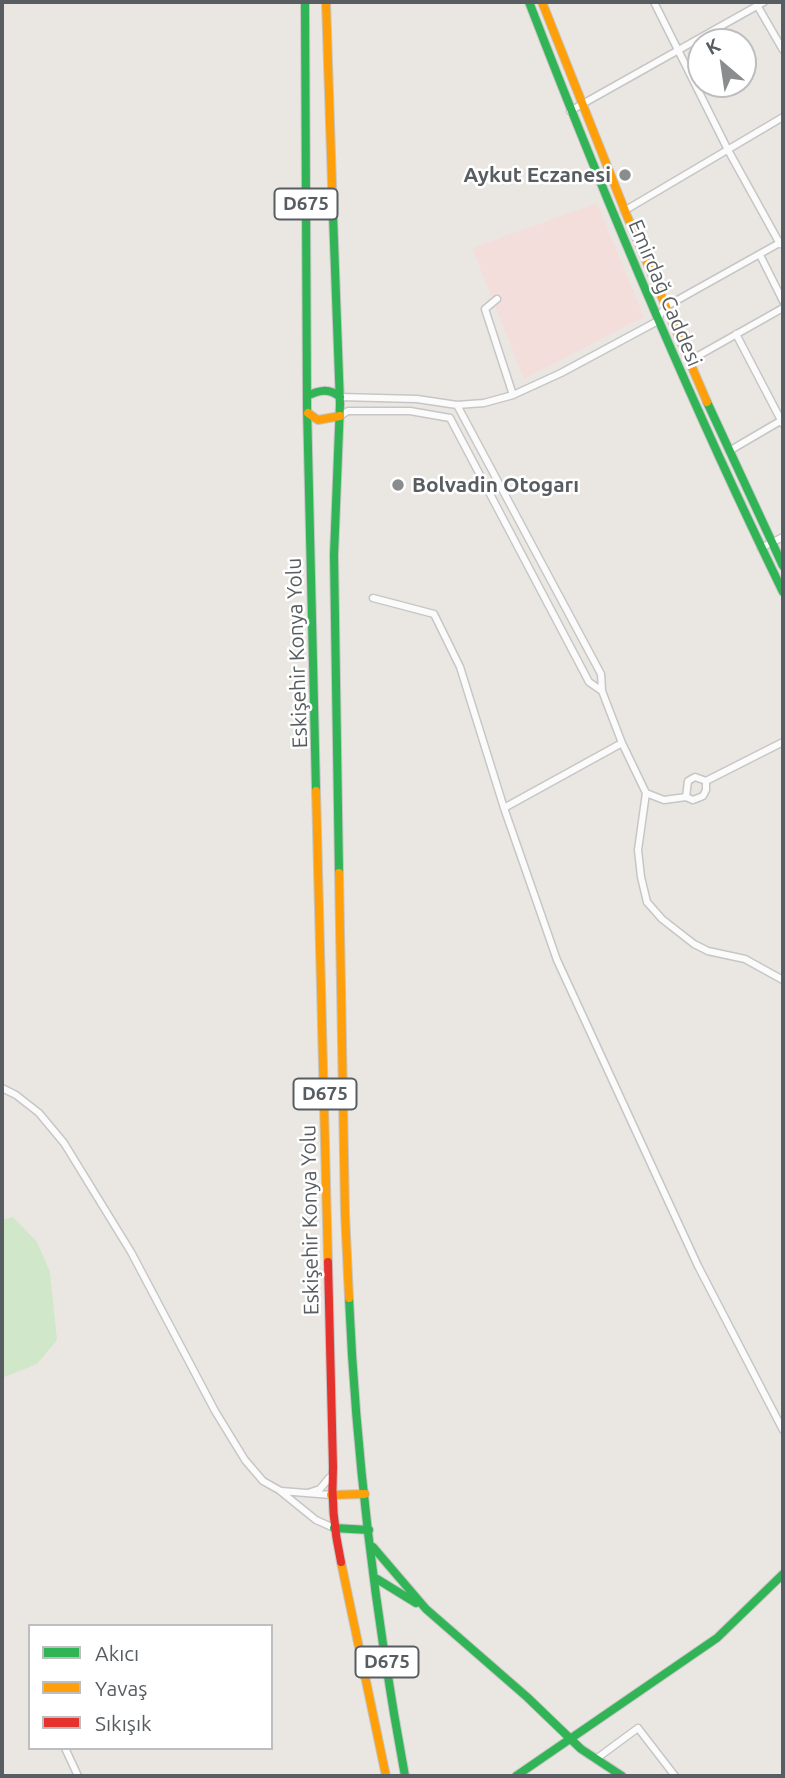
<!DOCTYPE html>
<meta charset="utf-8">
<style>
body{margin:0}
#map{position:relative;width:785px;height:1778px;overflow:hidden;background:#eae7e2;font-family:Ubuntu,sans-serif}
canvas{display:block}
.frame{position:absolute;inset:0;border:4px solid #575d61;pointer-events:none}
.legend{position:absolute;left:28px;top:1624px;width:245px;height:126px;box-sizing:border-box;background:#fff;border:2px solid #bcbec0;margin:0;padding:9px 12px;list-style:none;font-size:21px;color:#575d61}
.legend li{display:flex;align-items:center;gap:14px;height:35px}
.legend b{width:35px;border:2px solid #bcbec0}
.north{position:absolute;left:687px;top:28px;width:70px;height:70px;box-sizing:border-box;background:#fff;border:2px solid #bcbec0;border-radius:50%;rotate:331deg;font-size:19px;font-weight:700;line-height:28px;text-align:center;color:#575d61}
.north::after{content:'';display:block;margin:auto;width:24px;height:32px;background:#8a8d8e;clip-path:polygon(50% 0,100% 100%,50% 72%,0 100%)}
</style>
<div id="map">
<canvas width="785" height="1778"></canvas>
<div class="frame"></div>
<ul class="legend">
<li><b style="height:9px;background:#30b455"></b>Akıcı</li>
<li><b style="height:9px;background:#ff9f0a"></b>Yavaş</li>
<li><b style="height:9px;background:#e5322d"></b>Sıkışık</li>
</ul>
<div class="north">K</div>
</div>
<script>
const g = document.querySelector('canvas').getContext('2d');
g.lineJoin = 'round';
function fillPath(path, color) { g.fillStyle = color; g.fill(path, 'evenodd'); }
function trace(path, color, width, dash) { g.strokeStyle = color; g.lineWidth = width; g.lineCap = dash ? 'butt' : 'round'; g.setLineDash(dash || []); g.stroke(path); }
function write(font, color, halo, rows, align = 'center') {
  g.font = font + ' Ubuntu,sans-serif'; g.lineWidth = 5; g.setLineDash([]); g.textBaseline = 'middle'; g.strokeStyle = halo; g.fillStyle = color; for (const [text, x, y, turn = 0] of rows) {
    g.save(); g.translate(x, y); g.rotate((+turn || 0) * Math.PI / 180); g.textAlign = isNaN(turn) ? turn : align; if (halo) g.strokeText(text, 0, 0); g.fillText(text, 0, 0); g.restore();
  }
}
fillPath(new Path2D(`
 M 597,203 L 644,317 L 524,379 L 472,248 Z`), '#f4dedc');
fillPath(new Path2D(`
 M 13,1217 L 37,1242 L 50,1272 L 57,1340 L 37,1364 L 2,1378 L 2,1220 Z`), '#d1e7ca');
const street = new Path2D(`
 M 654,2 L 728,150 L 780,244
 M 757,5 L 783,50
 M 570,111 L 764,2
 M 624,211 L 783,117
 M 760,255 L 783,301
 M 497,299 L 485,309 L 513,395
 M 736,334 L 783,424
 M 689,361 L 783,308
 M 340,397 L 417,399 L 457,405 L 484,403 L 513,395 L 561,373 L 656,322 L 665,307 L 783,241
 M 457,405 L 601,674 L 602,691 L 622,743 L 646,793 L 638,850 L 641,877 L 647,902 L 662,919 L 694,944 L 708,951 L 745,959 L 783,980
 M 340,416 L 348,411 L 410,411 L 450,418
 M 450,418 L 589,682 L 602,691
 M 729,451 L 782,420
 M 761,548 L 783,537
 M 373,598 L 434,614 L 460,667 L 504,808 L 557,960 L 698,1266 L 783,1430
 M 646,793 L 664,800 L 686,797 L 693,800 L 703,796 L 706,790 L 706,781 L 783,742
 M 686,797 L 688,781 L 695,777 L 706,781
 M 504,808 L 622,743
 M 2,1088 L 16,1095 L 39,1113 L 64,1143 L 131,1252 L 215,1411 L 245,1460 L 263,1481 L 279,1490 L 316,1520 L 334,1528
 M 281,1491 L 331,1495
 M 308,1493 L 320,1489 L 329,1478
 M 65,1748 L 78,1776
 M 596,1759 L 638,1728 L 675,1776`);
const fast = new Path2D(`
 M 305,2 L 307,406 L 316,791
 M 529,2 C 606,202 689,399 783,592
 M 333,215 L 340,404 L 334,555 L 339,873
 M 307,396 C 319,390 329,388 340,397
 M 707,402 L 783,566
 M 349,1298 C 356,1458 376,1619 405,1776
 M 334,1528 L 369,1530
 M 373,1547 L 426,1609 L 527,1697 L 581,1749 L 622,1776
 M 377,1579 L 416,1603
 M 516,1776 L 717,1638 L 783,1574`);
const slow = new Path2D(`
 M 326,2 L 333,215
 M 542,2 L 627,216 L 707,402
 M 308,413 L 318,420 L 340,416
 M 316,791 L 328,1262
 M 339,873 L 345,1213 L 349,1298
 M 331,1495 L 365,1494
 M 341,1562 L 386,1776`);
const jam = new Path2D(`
 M 328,1262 L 333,1467 C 331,1500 334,1530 341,1562`);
trace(street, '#c7c6c6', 9);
trace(fast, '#c6c6c5', 10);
trace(slow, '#c6c6c5', 10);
trace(jam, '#c6c6c5', 10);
trace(street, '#fcfbfb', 6);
trace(fast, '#30b455', 8);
trace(slow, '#ff9f0a', 8);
trace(jam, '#e5322d', 8);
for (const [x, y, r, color] of [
 [625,175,7,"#8a8d8e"],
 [398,485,7,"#8a8d8e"]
]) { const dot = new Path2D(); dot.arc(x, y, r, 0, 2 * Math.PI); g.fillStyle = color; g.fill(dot); trace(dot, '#fff', 2.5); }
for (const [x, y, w] of [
 [306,204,63],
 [325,1094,63],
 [387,1662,63]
]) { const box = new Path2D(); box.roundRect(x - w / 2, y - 15.5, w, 31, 5); g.fillStyle = '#fff'; g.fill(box); trace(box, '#575d61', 2); }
write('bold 19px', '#575d61', null, [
 ["D675",306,204],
 ["D675",325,1094],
 ["D675",387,1662]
]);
write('bold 21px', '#575d61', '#fff', [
 ["Aykut Eczanesi",611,175],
 ["Bolvadin Otogarı",412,485,"left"]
], 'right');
write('21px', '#575d61', '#fff', [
 ["Emirdağ Caddesi",665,293,67],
 ["Eskişehir Konya Yolu",297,653,-92],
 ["Eskişehir Konya Yolu",310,1220,-91]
]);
</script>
